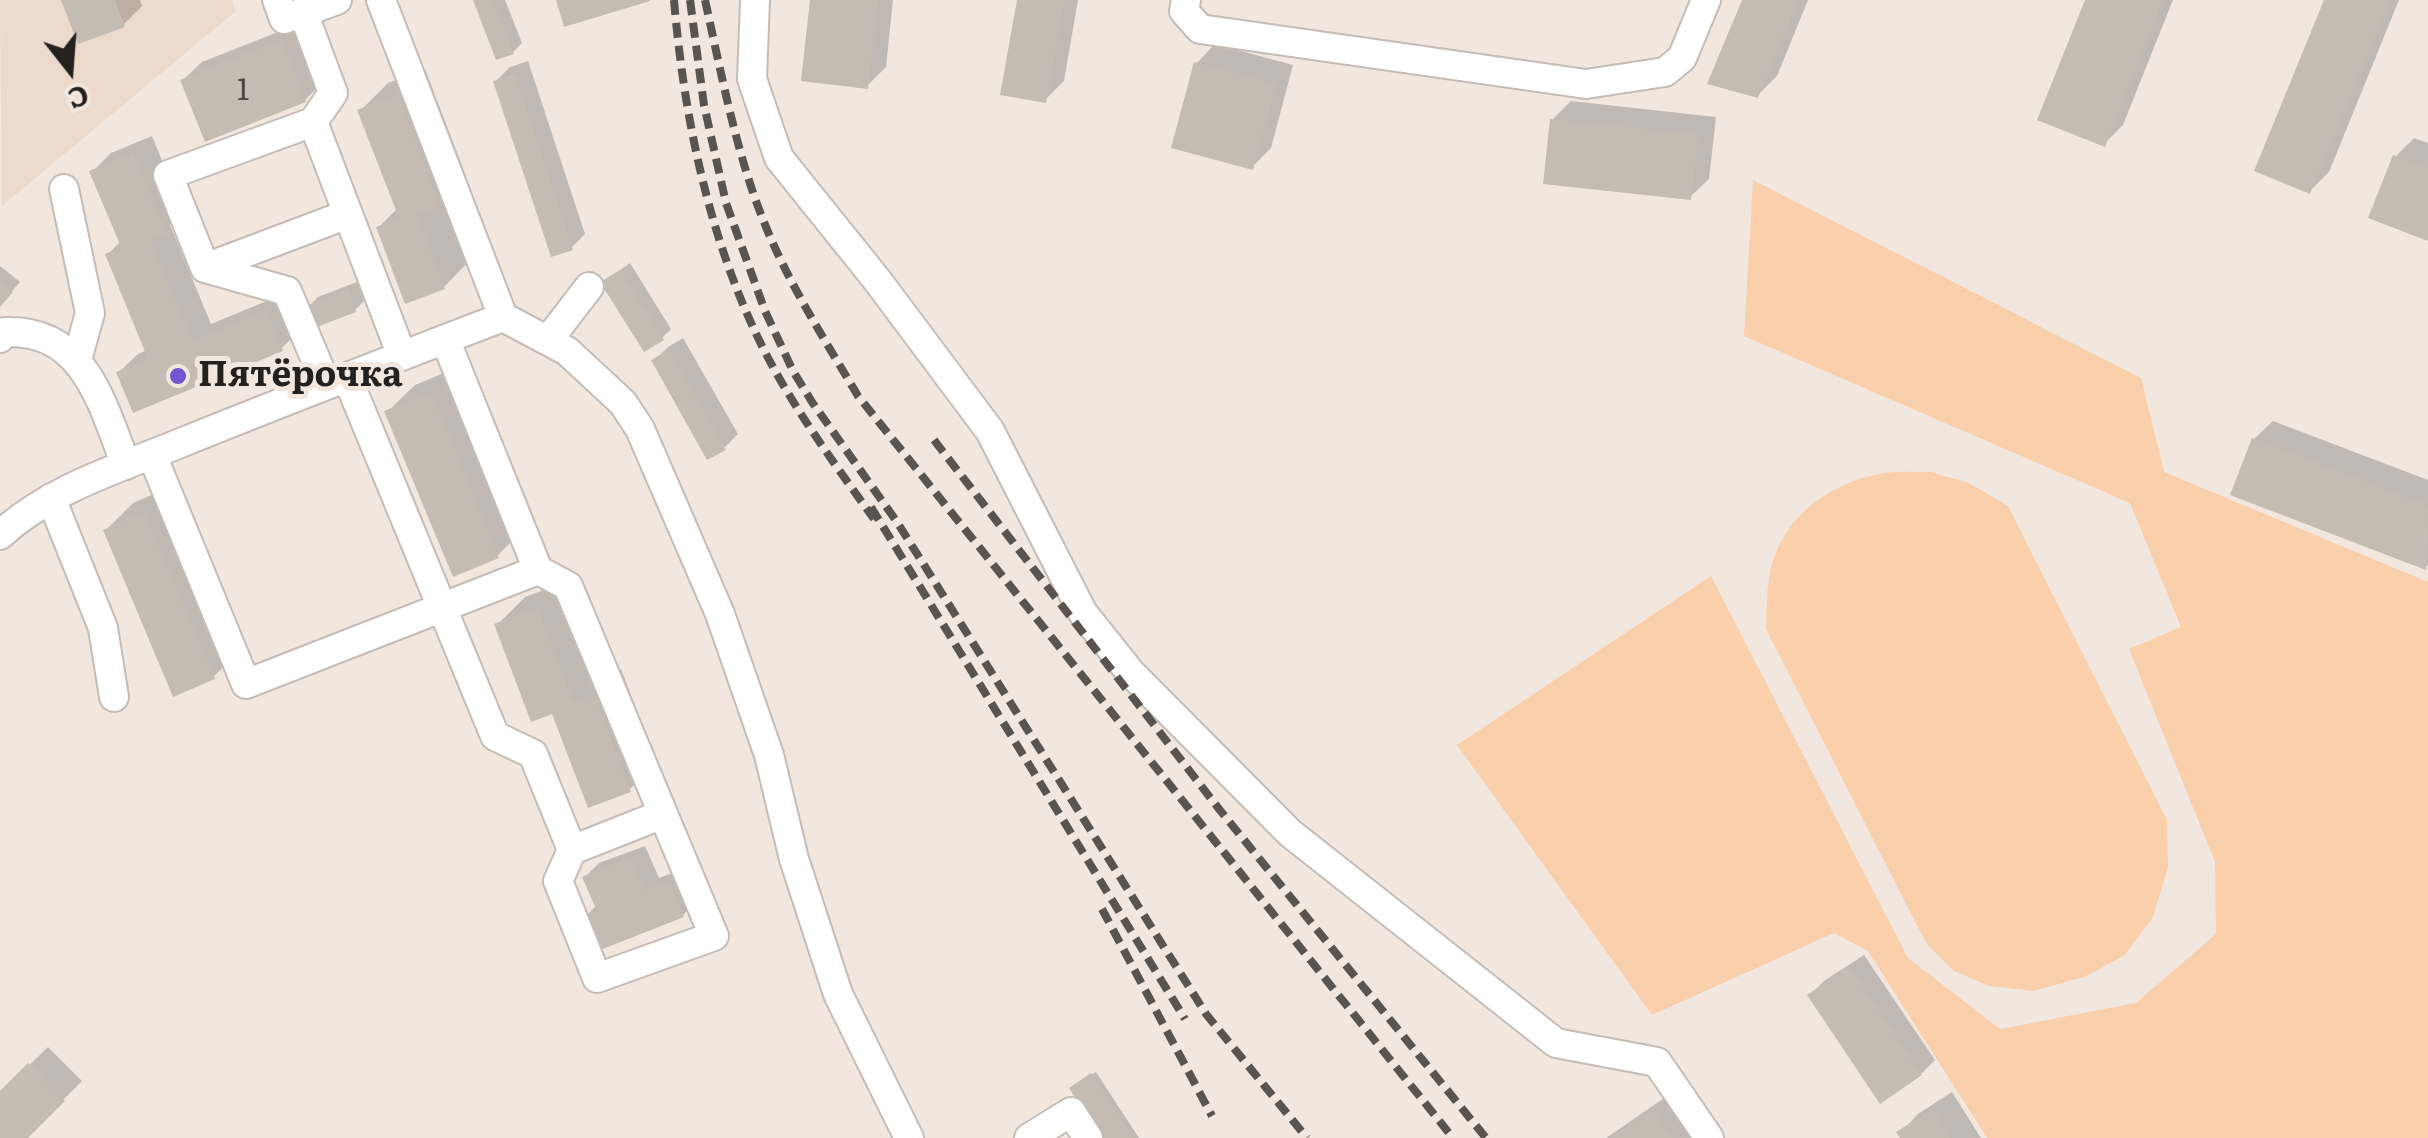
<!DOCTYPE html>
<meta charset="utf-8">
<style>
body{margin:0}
#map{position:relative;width:2428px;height:1138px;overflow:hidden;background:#f1e7df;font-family:Literata,serif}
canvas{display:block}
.north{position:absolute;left:20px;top:20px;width:100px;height:100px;-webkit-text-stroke:8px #f1e7df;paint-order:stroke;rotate:163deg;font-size:28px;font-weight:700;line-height:40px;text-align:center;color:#25211e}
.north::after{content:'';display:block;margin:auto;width:35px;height:45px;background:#25211e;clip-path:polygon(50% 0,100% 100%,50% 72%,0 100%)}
</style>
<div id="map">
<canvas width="2428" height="1138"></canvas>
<div class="north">С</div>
</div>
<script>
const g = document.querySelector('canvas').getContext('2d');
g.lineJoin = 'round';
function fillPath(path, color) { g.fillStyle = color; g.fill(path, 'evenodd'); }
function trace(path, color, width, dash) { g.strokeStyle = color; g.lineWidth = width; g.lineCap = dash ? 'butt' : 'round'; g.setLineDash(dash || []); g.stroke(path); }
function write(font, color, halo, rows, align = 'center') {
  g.font = font + ' Literata,serif'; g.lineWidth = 10; g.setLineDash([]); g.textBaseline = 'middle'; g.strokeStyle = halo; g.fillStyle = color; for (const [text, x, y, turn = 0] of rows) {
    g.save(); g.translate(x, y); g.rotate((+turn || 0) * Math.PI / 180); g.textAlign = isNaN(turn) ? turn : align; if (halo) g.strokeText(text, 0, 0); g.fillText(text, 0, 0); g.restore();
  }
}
fillPath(new Path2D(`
 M 0,0 L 232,0 L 236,11 L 2,206 Z`), '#ebdacd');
fillPath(new Path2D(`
 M 1753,180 L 2141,378 L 2164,472 L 2428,582 L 2428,1138 L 1987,1138 L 1868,951 L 1834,933 L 1652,1015 L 1457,745 L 1711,576 L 1908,958 L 2000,1029 L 2136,1003 L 2216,934 L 2215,862 L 2129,649 L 2181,627 L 2130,503 L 1744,336 Z
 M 1931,472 L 1969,483 L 2008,506 L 2167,820 L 2168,867 L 2153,917 L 2125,955 L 2084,977 L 2033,991 L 1989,986 L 1954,971 L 1926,943 L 1766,629 C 1767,611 1766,592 1770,574 C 1780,518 1830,482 1884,473 C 1899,471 1916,472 1931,472 Z`), '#facfab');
fillPath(new Path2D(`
 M 64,0 L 140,0 L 142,6 L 123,25 Z
 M 476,0 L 505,0 L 522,43 L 513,52 Z
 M 813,0 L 893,0 L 886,67 L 867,86 Z
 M 1020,0 L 1078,0 L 1064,81 L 1045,100 Z
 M 1745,0 L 1808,0 L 1777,76 L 1758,95 Z
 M 2088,0 L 2173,0 L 2123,125 L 2104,144 Z
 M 2326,0 L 2399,0 L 2329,172 L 2310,191 Z
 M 301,23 L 324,81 L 305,100 L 183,80 L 202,62 Z
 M 1215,44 L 1293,65 L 1271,148 L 1252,167 L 1197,63 Z
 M 528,61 L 585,234 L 571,248 L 496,81 L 510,67 Z
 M 425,69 L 466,176 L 447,195 L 471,259 L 444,287 L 378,228 L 398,208 L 360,111 L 388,83 Z
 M 1571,101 L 1716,117 L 1709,179 L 1690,197 L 1552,120 Z
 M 152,136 L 183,212 L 170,225 L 211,324 L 286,293 L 300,330 L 282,348 L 119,372 L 138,354 L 147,350 L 108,254 L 121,241 L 92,172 L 111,153 Z
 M 2414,138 L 2428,143 L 2428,239 L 2395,157 Z
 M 630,263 L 671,329 L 662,338 L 603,282 Z
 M 0,266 L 20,282 L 0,305 Z
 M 357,282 L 364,301 L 355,310 L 309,306 L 318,297 Z
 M 683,338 L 738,434 L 724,448 L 654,361 L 668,347 Z
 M 458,367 L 525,528 L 498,555 L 387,412 L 415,385 Z
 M 2273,421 L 2428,480 L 2428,565 L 2426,567 L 2254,439 Z
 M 172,486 L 241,650 L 213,677 L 106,530 L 133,503 Z
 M 565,582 L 600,677 L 621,669 L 657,763 L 629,790 L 554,711 L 497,625 L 525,597 Z
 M 645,846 L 659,878 L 683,869 L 697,901 L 683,915 L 584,918 L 597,905 L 585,877 L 599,863 Z
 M 1864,955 L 1935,1060 L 1921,1074 L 1810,995 L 1824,981 Z
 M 48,1047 L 82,1081 L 25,1138 L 0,1138 L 0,1094 Z
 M 1096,1072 L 1139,1138 L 1104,1138 L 1075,1085 Z
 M 1673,1092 L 1704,1138 L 1606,1138 Z
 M 1952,1092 L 1981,1138 L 1903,1138 L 1900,1133 L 1918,1114 Z`), '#0003');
fillPath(new Path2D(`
 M 61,0 L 115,0 L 125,27 L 78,44 Z
 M 473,0 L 493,0 L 514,54 L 496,60 Z
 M 556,0 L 650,0 L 650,1 L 564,27 Z
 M 810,0 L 878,0 L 868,89 L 801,81 Z
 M 1017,0 L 1064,0 L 1046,103 L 1000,95 Z
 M 1742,0 L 1798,0 L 1758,98 L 1707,84 Z
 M 2085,0 L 2163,0 L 2105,147 L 2037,120 Z
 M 2324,0 L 2390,0 L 2310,194 L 2254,171 Z
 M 282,40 L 306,102 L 205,142 L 180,80 Z
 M 1194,62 L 1276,84 L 1253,170 L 1171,148 Z
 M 515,74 L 573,250 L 551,257 L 493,81 Z
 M 398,95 L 440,205 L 417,214 L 445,289 L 405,304 L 376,227 L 399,218 L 357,110 Z
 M 1550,119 L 1698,135 L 1691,200 L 1543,184 Z
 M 133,153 L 166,233 L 150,240 L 192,341 L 267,310 L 283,351 L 133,413 L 116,372 L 148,359 L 105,254 L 121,247 L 89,171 Z
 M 2393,155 L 2428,169 L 2428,241 L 2368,218 Z
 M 620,270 L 664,340 L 644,352 L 600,282 Z
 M 0,282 L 13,292 L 0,307 Z
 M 348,289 L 356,312 L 314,328 L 306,306 Z
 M 669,350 L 726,450 L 707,460 L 651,360 Z
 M 431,392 L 499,558 L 453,577 L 384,411 Z
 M 2252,438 L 2428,506 L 2426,570 L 2230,495 Z
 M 144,512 L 215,679 L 173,697 L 103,530 Z
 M 537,608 L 573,702 L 594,695 L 631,792 L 588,808 L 552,714 L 531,722 L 494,624 Z
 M 630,858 L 645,891 L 669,881 L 684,917 L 595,952 L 582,917 L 597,911 L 582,877 Z
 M 1849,967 L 1922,1075 L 1880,1104 L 1807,995 Z
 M 28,1063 L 65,1101 L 28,1138 L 0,1138 L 0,1091 Z
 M 1091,1073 L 1133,1138 L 1101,1138 L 1069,1088 Z
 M 1653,1109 L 1672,1138 L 1611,1138 Z
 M 1933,1109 L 1951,1138 L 1900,1138 L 1896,1132 Z`), '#c4bbb3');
const minor = new Path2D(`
 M 277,0 L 284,19 L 337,0
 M 381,0 L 503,317
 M 755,0 L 752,79 L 779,158 L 877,280 L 990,431 L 1083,613 L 1130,672 L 1290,833 L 1556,1043 L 1657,1062 L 1709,1138
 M 1186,0 L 1184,11 L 1200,29 L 1586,84 L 1665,72 L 1682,58 L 1706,0
 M 303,12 L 333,93 L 313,122
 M 64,189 L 90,313 L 77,360
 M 348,214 L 205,268 L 168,175 L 313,122 L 402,356
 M 205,268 L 287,291 L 326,384
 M 0,338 L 5,332 C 85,329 102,404 126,465
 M 549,339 L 589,287
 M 347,377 L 495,736 L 533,754 L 572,850 L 558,881 L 597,978 L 714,936 L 568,586 L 538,570 L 445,339
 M 152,455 L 246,684 L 538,570
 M 51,498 L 103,628 L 114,697
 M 0,535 C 51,488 120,468 183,442 C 289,399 396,358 503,317 L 567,351 L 623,403 L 640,429 L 720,614 L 769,755 L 794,859 L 838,994 L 909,1138
 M 572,850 L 663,814
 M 1029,1138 L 1071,1112 L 1088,1138`);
trace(minor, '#c6bcb5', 32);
trace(minor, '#fff', 28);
trace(new Path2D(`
 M 674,0 C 684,118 709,239 762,346 C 793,408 834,463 874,519
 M 690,0 L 704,105 L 726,203 L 765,311 L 793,371 L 812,402 L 897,522 L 1206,1014 L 1307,1138
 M 705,0 C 721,72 736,153 764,222 C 788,283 825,340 858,396 L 1453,1138
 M 934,440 L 1219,809 L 1486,1138
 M 871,507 L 1185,1019
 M 1102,909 L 1212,1116`), '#5a5450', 8, [15, 8]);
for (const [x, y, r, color] of [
 [178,376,10,"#7156d0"]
]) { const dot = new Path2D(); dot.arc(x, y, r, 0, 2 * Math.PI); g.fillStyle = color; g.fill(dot); trace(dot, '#f1e7df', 4); }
write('30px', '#4d4843', null, [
 ["1",243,91]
]);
write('bold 35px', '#25211e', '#f1e7df', [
 ["Пятёрочка",198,376]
], 'left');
</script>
